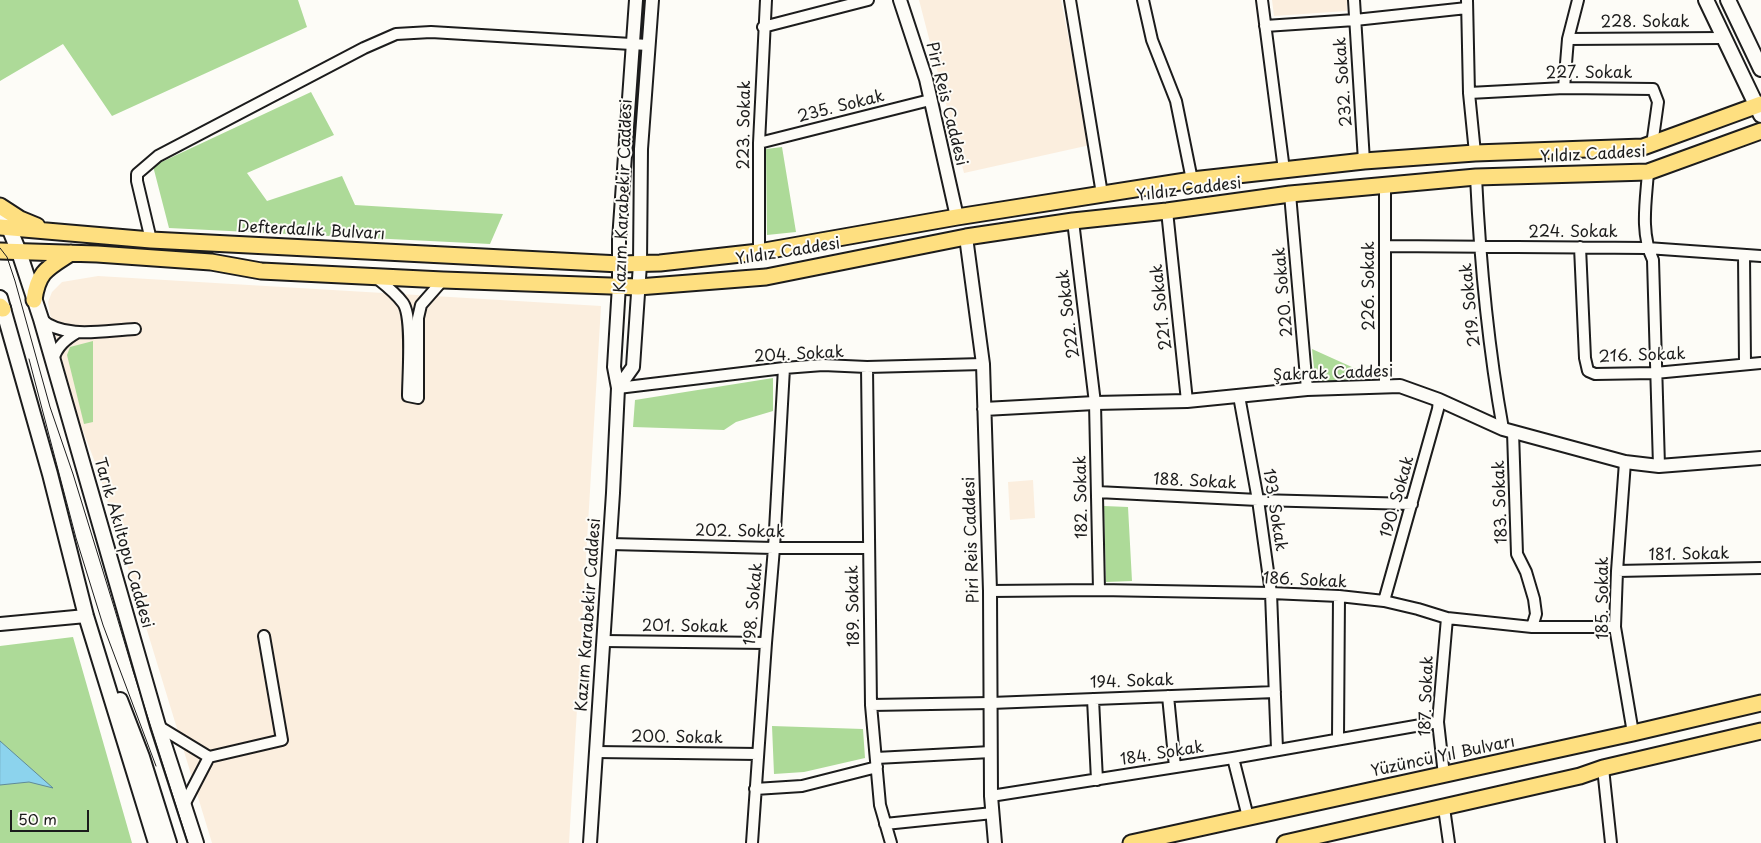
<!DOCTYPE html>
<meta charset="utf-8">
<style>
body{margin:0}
#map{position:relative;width:1761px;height:843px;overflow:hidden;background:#fdfcf7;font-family:"Playpen Sans",sans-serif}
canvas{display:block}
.scale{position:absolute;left:10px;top:810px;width:79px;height:22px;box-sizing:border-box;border:2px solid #1c1c1c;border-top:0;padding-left:6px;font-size:15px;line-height:18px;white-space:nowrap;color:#1c1c1c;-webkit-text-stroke:4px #fdfcf7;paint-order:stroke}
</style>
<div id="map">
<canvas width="1761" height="843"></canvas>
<div class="scale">50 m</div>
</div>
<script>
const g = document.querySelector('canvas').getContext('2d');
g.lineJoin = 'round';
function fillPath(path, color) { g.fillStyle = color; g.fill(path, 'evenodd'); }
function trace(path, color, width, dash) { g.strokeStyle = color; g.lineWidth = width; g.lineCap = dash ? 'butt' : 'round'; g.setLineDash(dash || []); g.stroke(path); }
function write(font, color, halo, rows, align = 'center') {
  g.font = font + ' "Playpen Sans",sans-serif'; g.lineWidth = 4; g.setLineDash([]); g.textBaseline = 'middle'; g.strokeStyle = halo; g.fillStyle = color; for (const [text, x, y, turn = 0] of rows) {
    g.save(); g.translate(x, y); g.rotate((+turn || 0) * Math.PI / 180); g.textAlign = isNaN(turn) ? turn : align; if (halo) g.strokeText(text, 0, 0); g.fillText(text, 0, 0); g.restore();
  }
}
fillPath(new Path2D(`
 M 919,0 L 1061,0 L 1090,145 L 964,173 Z
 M 1272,0 L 1347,0 L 1347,11 L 1274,16 Z
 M 98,276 L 601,306 L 569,843 L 212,843 L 98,470 L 76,413 L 50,314 L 48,302 L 52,292 L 62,282 Z
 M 1033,480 L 1035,518 L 1010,520 L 1008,482 Z`), '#fbeede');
fillPath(new Path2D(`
 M 0,0 L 298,0 L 307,27 L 112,116 L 63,44 L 0,81 Z
 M 311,92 L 334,135 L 247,173 L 267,201 L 342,176 L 355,205 L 503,214 L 490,244 L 169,228 L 153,166 Z
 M 782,147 L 796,232 L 767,235 L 766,149 Z
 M 93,341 L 93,422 L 84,424 L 67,355 L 70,347 Z
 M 1312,349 L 1374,377 L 1324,382 L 1315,377 Z
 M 773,378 L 773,411 L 736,422 L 724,430 L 633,427 L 635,400 Z
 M 1104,506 L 1128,507 L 1132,581 L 1106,582 Z
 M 73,637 L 132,843 L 0,843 L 0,646 Z
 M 772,726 L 863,729 L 865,758 L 804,772 L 774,774 Z`), '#adda98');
const water = new Path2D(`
 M 0,741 L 53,788 L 29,782 L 0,785 Z`);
fillPath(water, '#8cd3ed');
trace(water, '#5f8a99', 1);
const minor = new Path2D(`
 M 1070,0 L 1102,194
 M 1143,0 L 1152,40 L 1176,101 L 1192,180
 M 1262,0 L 1284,170
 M 1354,0 L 1364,161
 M 1467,0 L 1469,93 L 1475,153
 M 1265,26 L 1355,20 L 1467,8
 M 763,27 L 868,0
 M 1568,39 L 1722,38
 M 1564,88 L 1568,39 L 1578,0
 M 1469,93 L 1564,88 L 1653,89 L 1658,102 L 1652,145
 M 759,143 L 930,100
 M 1648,172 C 1646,201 1640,233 1653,260 L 1659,466
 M 1476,177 C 1480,262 1488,346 1503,429
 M 1290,194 L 1307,389
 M 1167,211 L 1187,401
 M 1073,221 L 1095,403 L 1099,590
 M 151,240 L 137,181 L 137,174 L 158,156 L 364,48 L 396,34 L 431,32 L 648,45
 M 1385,246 L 1647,248 L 1761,256
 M 1580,247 L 1585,358 L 1588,371 L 1595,374 L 1655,373 L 1761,363
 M 759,252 L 759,143 L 766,0
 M 1744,256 L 1745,364
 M 374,276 C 384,284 395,292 403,303 C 413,317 408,376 408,396 L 418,398 L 418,318 L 421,305 L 443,280
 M 41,319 C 64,340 106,330 135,329
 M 53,360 C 57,346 66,339 78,332
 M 867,367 L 871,705 L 880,805 L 891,843
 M 1385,387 L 1385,186
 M 618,388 L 784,368 L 823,365 L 867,367 L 983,364
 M 1239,396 L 1258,500 L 1271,593 L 1277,749
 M 1513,432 L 1517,554 L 1526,572 L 1534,599 L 1536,614 L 1532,627
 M 1625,462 L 1617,571 L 1615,627 L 1633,733
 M 1097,492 L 1258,500 L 1412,504
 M 610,544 L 774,548 L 868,548
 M 1617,571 L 1761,568
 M 990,591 L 1099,590 L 1271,593 L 1339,596 L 1384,601 L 1418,609 L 1447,618 L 1532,627 L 1615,627
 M 1384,601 L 1438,409 L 1439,400
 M 604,641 L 766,643
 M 1168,696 L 1175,767
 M 1093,699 L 1097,780
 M 871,705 L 991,703 L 1275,692
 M 158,726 L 209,757
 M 1338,738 L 1339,596
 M 596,752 L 758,754
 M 876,758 L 991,752
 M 1233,758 L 1248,817
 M 1603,768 L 1611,843
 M 1444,775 L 1438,722 L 1447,618
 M 755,789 L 802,786 L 877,767
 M 991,796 L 1233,758 L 1438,722
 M 184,805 L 209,757 L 282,740 L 264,636
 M 1444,808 L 1449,843
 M 885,824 L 993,813
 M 752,843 L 766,643 L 774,548 L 784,368`);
const tertiary = new Path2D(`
 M 900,0 L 926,79 L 957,217
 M 966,237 L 983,364 L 990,591 L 991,796 L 995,843
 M 618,388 L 633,367 L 640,264 L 641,149 L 652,0
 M 984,409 L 1095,403 L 1187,401 L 1307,389 L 1400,386 L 1439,400 L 1503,429 L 1625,462 L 1659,466 L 1761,458
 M 0,624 L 86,616
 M 590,843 L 613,493 L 618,388 L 614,367 L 619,285 L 619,240 L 636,0`);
const secondary = new Path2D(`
 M 1706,0 L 1761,115
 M 1728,0 L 1761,69
 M 0,206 L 19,252 L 41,319 L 158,726 L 196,843
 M 0,298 L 50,474 L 86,616 L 156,843
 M 120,700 L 142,757 L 169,843`);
const primary = new Path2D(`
 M 0,206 L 20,219 L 37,226
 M 0,227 L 151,240 L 620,264 L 660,263 L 759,252 L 957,217 L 1192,180 L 1364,161 L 1475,153 L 1643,147 L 1761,104
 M 0,251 L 97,254 L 211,262 L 261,271 L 443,280 L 638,287 L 766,277 L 966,237 L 1073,221 L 1167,211 L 1290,194 L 1476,177 L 1648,172 L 1761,131
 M 34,300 C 38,271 48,268 71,253
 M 0,306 L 3,309
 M 1131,843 L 1633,733 L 1761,703
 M 1285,843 L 1580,776 L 1603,768 L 1761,731`);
trace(minor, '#1c1c1c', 14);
trace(tertiary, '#1c1c1c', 16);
trace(secondary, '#1c1c1c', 18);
trace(primary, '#1c1c1c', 19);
trace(minor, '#fdfcf7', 10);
trace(tertiary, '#fdfcf7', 12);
trace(secondary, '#fdfcf7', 14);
trace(primary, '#fedf80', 15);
trace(new Path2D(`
 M 0,248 L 7,257 L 15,281 L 50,407 L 73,474 L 114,607 L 133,671 L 188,843
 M 29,359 L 76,538 L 103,625 L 156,766`), '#1c1c1c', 1);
write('16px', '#1c1c1c', '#fdfcf7', [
 ["228. Sokak",1645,23],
 ["227. Sokak",1589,74],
 ["232. Sokak",1344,82,-94],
 ["Piri Reis Caddesi",946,104,76],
 ["235. Sokak",841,107,-14],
 ["223. Sokak",745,125,-89],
 ["Yıldız Caddesi",1593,155,-3],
 ["Yıldız Caddesi",1189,190,-7],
 ["Kazım Karabekir Caddesi",624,196,-88],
 ["Defterdalık Bulvarı",311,231,3],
 ["224. Sokak",1573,233],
 ["Yıldız Caddesi",788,252,-9],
 ["226. Sokak",1370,286,-90],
 ["220. Sokak",1284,292,-95],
 ["219. Sokak",1471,305,-96],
 ["221. Sokak",1162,307,-96],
 ["222. Sokak",1069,314,-97],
 ["204. Sokak",799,355,-3],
 ["216. Sokak",1642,356,-2],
 ["Şakrak Caddesi",1333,374,-2],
 ["188. Sokak",1195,482,3],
 ["182. Sokak",1082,497,-91],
 ["190. Sokak",1398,497,-74],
 ["183. Sokak",1501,502,-92],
 ["193. Sokak",1274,510,81],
 ["202. Sokak",740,532,1],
 ["Piri Reis Caddesi",972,540,-92],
 ["Tarık Akıltopu Caddesi",123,543,74],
 ["181. Sokak",1689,555,-1],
 ["186. Sokak",1305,581,3],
 ["185. Sokak",1604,598,-90],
 ["198. Sokak",754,604,-85],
 ["189. Sokak",854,606,-91],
 ["Kazım Karabekir Caddesi",589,615,-86],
 ["201. Sokak",685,627,1],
 ["194. Sokak",1132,682,-2],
 ["187. Sokak",1427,696,-88],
 ["200. Sokak",677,738,1],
 ["184. Sokak",1162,754,-9],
 ["Yüzüncü Yıl Bulvarı",1443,757,-12]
]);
</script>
